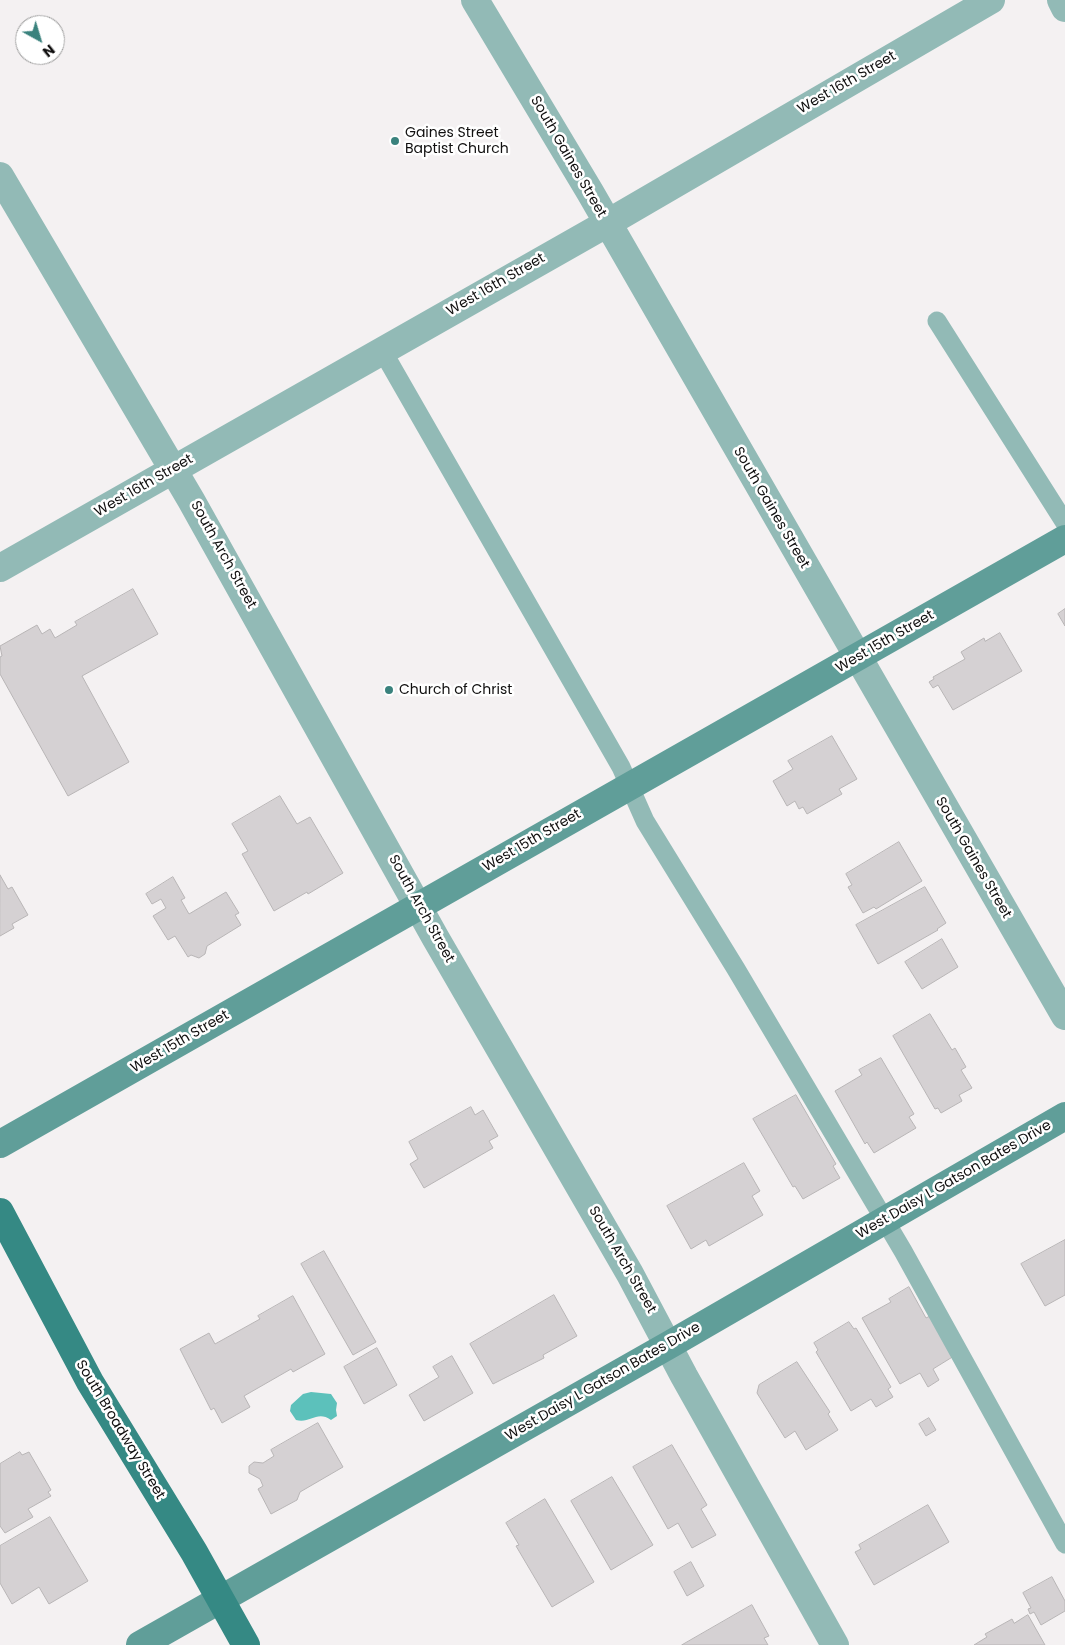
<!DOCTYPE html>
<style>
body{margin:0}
#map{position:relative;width:1065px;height:1645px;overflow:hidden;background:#f4f1f2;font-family:Poppins,sans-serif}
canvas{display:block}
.north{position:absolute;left:15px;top:15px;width:50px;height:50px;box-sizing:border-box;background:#fff;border:1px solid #9f9f9f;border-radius:50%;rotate:141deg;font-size:14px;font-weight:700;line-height:20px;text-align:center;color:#100f0f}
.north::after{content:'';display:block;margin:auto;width:18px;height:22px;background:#3a827d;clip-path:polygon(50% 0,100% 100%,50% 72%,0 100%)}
</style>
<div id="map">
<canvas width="1065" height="1645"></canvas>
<div class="north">N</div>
</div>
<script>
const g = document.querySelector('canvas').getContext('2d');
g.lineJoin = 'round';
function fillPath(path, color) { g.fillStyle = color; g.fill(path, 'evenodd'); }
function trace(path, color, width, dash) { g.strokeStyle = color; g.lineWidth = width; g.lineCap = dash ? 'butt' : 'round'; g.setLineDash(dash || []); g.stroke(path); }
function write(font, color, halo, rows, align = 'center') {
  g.font = font + ' Poppins,sans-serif'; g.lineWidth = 5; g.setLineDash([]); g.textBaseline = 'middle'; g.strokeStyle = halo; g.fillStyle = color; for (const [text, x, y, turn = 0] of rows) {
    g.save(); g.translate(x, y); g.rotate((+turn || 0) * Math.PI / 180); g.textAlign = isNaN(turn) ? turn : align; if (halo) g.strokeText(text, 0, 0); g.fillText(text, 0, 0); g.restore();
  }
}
fillPath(new Path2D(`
 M 311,1392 L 331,1394 L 337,1403 L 336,1410 L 337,1416 L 331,1420 C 317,1410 310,1424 296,1420 L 290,1411 L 291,1405 L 303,1394 Z`), '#5cc1bb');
const building = new Path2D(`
 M 133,589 L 158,634 L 82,676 L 129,762 L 68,796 L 0,674 L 0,657 L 2,656 L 0,646 L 37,625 L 42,634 L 50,629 L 55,638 L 77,625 L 75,622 Z
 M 1065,609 L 1065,626 L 1058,614 Z
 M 1000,633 L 1022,671 L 953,710 L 938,685 L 933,688 L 929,682 L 934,679 L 933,677 L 965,659 L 961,652 L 984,638 L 985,641 Z
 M 832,736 L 857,779 L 839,789 L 842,794 L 807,814 L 803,807 L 799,809 L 795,801 L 787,806 L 773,781 L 793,769 L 788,761 Z
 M 280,796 L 297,824 L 310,817 L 343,873 L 308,894 L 307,892 L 274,911 L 242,854 L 248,851 L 232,824 Z
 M 899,842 L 922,881 L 876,909 L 874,907 L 863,913 L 848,887 L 852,885 L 846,874 Z
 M 0,875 L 8,889 L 12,887 L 28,915 L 12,924 L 14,928 L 0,936 Z
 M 173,877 L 185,898 L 181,900 L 189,914 L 226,892 L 239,913 L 235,915 L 241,925 L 207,946 L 205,954 L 199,958 L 191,955 L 188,957 L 175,936 L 168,940 L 153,916 L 166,908 L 161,899 L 152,904 L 146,894 Z
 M 925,887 L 946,923 L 937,929 L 938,930 L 878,964 L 856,925 Z
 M 942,939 L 958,967 L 922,989 L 905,962 Z
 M 930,1014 L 952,1050 L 955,1048 L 966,1067 L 961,1070 L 972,1088 L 959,1095 L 962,1101 L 941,1113 L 938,1108 L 935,1109 L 893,1036 Z
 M 881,1058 L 914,1114 L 909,1117 L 916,1128 L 874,1153 L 867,1142 L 865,1144 L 835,1091 L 862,1075 L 859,1070 Z
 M 796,1095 L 836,1164 L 833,1166 L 840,1178 L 803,1199 L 795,1186 L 793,1187 L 753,1119 Z
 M 471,1107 L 475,1115 L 483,1110 L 498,1136 L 489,1141 L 493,1148 L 424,1188 L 410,1164 L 418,1159 L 409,1142 Z
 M 744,1163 L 760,1191 L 752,1196 L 763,1215 L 709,1246 L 706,1240 L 691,1249 L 667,1206 Z
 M 1065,1240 L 1065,1295 L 1045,1306 L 1021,1264 Z
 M 324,1251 L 376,1342 L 353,1355 L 301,1264 Z
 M 909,1287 L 926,1318 L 930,1316 L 954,1356 L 933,1369 L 939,1380 L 928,1387 L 920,1373 L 900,1384 L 862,1318 L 891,1302 L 889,1299 Z
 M 554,1295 L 577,1336 L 543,1355 L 544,1358 L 493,1384 L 470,1344 Z
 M 293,1296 L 325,1354 L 293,1372 L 291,1369 L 244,1396 L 250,1407 L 222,1423 L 214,1408 L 211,1410 L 180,1349 L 209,1333 L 215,1344 L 260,1319 L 258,1316 Z
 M 849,1322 L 854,1329 L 856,1328 L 891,1387 L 888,1389 L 893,1397 L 876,1407 L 871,1399 L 851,1411 L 816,1352 L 818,1350 L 814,1343 Z
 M 377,1348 L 397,1385 L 364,1404 L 344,1367 Z
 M 452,1356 L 473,1393 L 424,1421 L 409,1395 L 439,1377 L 433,1367 Z
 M 797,1362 L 830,1412 L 828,1414 L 838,1430 L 806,1450 L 795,1431 L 785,1438 L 757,1393 L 759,1385 Z
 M 929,1418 L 936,1430 L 926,1436 L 919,1424 Z
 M 318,1423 L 343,1467 L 300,1492 L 297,1500 L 271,1514 L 258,1489 L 263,1486 L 260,1479 L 249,1473 L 249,1466 L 254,1462 L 263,1463 L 274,1456 L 271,1450 Z
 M 672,1445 L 707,1505 L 701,1509 L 716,1535 L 692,1548 L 678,1523 L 668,1529 L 633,1467 Z
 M 20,1452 L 22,1455 L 29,1452 L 51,1490 L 48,1492 L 51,1496 L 28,1509 L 33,1517 L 5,1533 L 0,1526 L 0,1464 Z
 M 612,1477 L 653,1545 L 611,1570 L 571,1501 Z
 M 545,1499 L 594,1582 L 552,1607 L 516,1546 L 519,1545 L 506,1523 Z
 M 928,1505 L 949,1542 L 874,1585 L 855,1552 L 861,1549 L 859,1545 Z
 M 50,1517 L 88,1581 L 49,1604 L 39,1587 L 12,1604 L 0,1583 L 0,1546 Z
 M 691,1562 L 704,1586 L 687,1596 L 674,1572 Z
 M 1052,1577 L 1065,1601 L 1065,1611 L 1041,1625 L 1034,1612 L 1030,1614 L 1028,1609 L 1031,1608 L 1023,1593 Z
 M 752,1605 L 769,1636 L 764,1638 L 768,1645 L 682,1645 Z
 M 1028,1615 L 1045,1645 L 974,1645 L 987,1637 L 985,1634 L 1012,1619 L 1014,1623 Z`);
fillPath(building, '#d5d1d3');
trace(building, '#b8b5b6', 1);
trace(new Path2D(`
 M 937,321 L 1065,523
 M 382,350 L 621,767 L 645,821 L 736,969 L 903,1251 L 1065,1544`), '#92bab6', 19);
trace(new Path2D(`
 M 475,0 L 590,192 L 1065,1016
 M 1061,0 L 1065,8
 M 0,176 L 191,500 L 435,937 L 630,1274 L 684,1376 L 835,1645
 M 0,568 L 606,224 L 991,0`), '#92bab6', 28);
trace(new Path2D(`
 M 0,1144 L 1065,539
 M 140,1645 L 669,1345 L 1065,1116`), '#609e99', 28);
trace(new Path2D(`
 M 0,1212 L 90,1382 L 194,1552 L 246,1645`), '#358984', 28);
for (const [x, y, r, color] of [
 [395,141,5,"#3a827d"],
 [389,690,5,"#3a827d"]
]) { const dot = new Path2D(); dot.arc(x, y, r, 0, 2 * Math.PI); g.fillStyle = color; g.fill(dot); trace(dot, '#fff', 2); }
write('14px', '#100f0f', '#fff', [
 ["West 16th Street",847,83,-30],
 ["South Gaines Street",568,157,60],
 ["West 16th Street",496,285,-30],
 ["West 16th Street",144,486,-30],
 ["South Gaines Street",771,508,60],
 ["South Arch Street",223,555,61],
 ["West 15th Street",885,642,-30],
 ["West 15th Street",532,841,-30],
 ["South Gaines Street",973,858,60],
 ["South Arch Street",421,909,61],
 ["West 15th Street",180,1042,-30],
 ["West Daisy L Gatson Bates Drive",954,1180,-30],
 ["South Arch Street",622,1260,60],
 ["West Daisy L Gatson Bates Drive",603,1382,-30],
 ["South Broadway Street",120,1430,59]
]);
write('14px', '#100f0f', '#fff', [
 ["Gaines Street",405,133],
 ["Baptist Church",405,149],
 ["Church of Christ",399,690]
], 'left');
</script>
